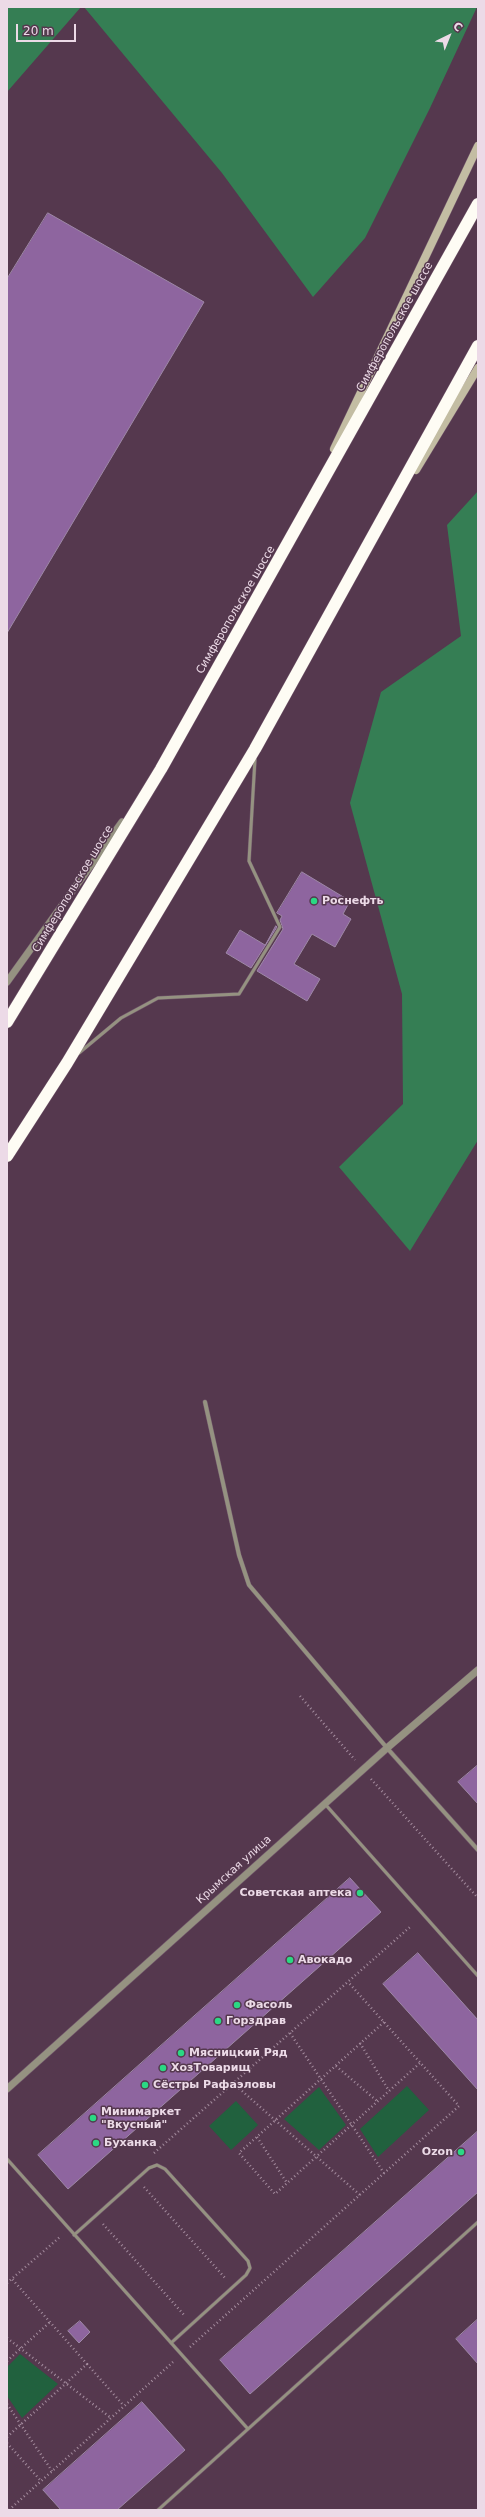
<!DOCTYPE html>
<meta charset="utf-8">
<style>
body{margin:0}
#map{position:relative;width:485px;height:2517px;overflow:hidden;background:#55384e;font-family:"DejaVu Sans",sans-serif}
canvas{display:block}
.frame{position:absolute;inset:0;border:8px solid #ecdae7;pointer-events:none}
.north{position:absolute;left:429px;top:16px;width:40px;height:40px;-webkit-text-stroke:3px #55384e;paint-order:stroke;rotate:43deg;font-size:11px;font-weight:700;line-height:16px;text-align:center;color:#ecdae7}
.north::after{content:'';display:block;margin:auto;width:14px;height:18px;background:#ecdae7;clip-path:polygon(50% 0,100% 100%,50% 72%,0 100%)}
.scale{position:absolute;left:16px;top:24px;width:60px;height:18px;box-sizing:border-box;border:2px solid #ecdae7;border-top:0;padding-left:5px;font-size:12px;line-height:14px;white-space:nowrap;color:#ecdae7;-webkit-text-stroke:3px #55384e;paint-order:stroke}
</style>
<div id="map">
<canvas width="485" height="2517"></canvas>
<div class="frame"></div>
<div class="north">С</div>
<div class="scale">20 m</div>
</div>
<script>
const g = document.querySelector('canvas').getContext('2d');
g.lineJoin = 'round';
function fillPath(path, color) { g.fillStyle = color; g.fill(path, 'evenodd'); }
function trace(path, color, width, dash) { g.strokeStyle = color; g.lineWidth = width; g.lineCap = dash ? 'butt' : 'round'; g.setLineDash(dash || []); g.stroke(path); }
function write(font, color, halo, rows, align = 'center') {
  g.font = font + ' "DejaVu Sans",sans-serif'; g.lineWidth = 3; g.setLineDash([]); g.textBaseline = 'middle'; g.strokeStyle = halo; g.fillStyle = color; for (const [text, x, y, turn = 0] of rows) {
    g.save(); g.translate(x, y); g.rotate((+turn || 0) * Math.PI / 180); g.textAlign = isNaN(turn) ? turn : align; if (halo) g.strokeText(text, 0, 0); g.fillText(text, 0, 0); g.restore();
  }
}
fillPath(new Path2D(`
 M 407,2086 L 429,2110 L 378,2157 L 360,2129 Z
 M 319,2087 L 346,2125 L 319,2150 L 284,2119 Z
 M 236,2101 L 258,2125 L 231,2150 L 209,2126 Z
 M 20,2354 L 58,2384 L 22,2418 L 7,2396 L 7,2367 Z`), '#21613e');
fillPath(new Path2D(`
 M 7,7 L 81,7 L 7,92 Z
 M 84,7 L 477,7 L 430,108 L 365,238 L 313,297 L 222,173 Z
 M 478,491 L 478,1140 L 410,1251 L 339,1167 L 403,1104 L 402,994 L 350,803 L 381,692 L 461,636 L 447,525 Z`), '#357e54');
const building = new Path2D(`
 M 48,213 L 204,302 L 7,633 L 7,279 Z
 M 302,872 L 350,901 L 343,914 L 351,919 L 335,947 L 312,934 L 294,964 L 320,979 L 307,1001 L 257,971 L 283,929 L 280,920 L 282,916 L 277,913 Z
 M 276,926 L 277,927 L 251,968 L 226,953 L 240,930 L 265,945 Z
 M 478,1765 L 478,1804 L 458,1782 Z
 M 350,1878 L 381,1912 L 68,2189 L 38,2155 Z
 M 418,1953 L 478,2020 L 478,2090 L 383,1984 Z
 M 478,2131 L 478,2192 L 250,2394 L 220,2360 Z
 M 478,2319 L 478,2364 L 456,2339 Z
 M 80,2321 L 90,2332 L 79,2343 L 68,2331 Z
 M 142,2402 L 185,2450 L 117,2510 L 61,2510 L 43,2490 Z`);
fillPath(building, '#8e659f');
trace(building, '#9e88a7', 1);
const service = new Path2D(`
 M 79,1053 L 121,1018 L 158,998 L 239,994 L 280,927 L 249,861 L 255,759
 M 325,1804 L 478,1976
 M 7,2159 L 248,2429
 M 74,2235 L 149,2168 L 157,2165 L 165,2169 L 248,2261 L 250,2268 L 246,2275 L 171,2343
 M 158,2510 L 478,2222`);
const minor = new Path2D(`
 M 205,1402 L 239,1555 L 249,1585 L 387,1748 L 478,1850`);
const tertiary = new Path2D(`
 M 7,982 L 122,822
 M 7,2089 L 387,1748 L 478,1670`);
const secondary = new Path2D(`
 M 334,449 L 478,146
 M 416,470 L 478,368`);
const motorway = new Path2D(`
 M 7,1022 L 161,769 L 478,204
 M 7,1156 L 67,1063 L 255,749 L 478,346`);
trace(service, '#70556a', 4);
trace(minor, '#70556a', 5);
trace(tertiary, '#70556a', 8);
trace(secondary, '#70556a', 9);
trace(motorway, '#70556a', 13);
trace(new Path2D(`
 M 300,1696 L 355,1760
 M 371,1779 L 478,1898
 M 384,2022 L 239,2153 L 275,2194 L 420,2063
 M 290,2033 L 384,2173
 M 360,2043 L 389,2091
 M 336,2066 L 377,2101
 M 233,2083 L 360,2195
 M 257,2137 L 287,2183
 M 154,2153 L 410,1927
 M 144,2187 L 226,2279
 M 103,2224 L 185,2316
 M 7,2283 L 61,2236
 M 7,2338 L 111,2418
 M 190,2347 L 459,2106 L 348,1982
 M 7,2361 L 50,2322
 M 87,2364 L 124,2406
 M 7,2404 L 52,2471
 M 7,2437 L 87,2364 L 12,2279
 M 7,2443 L 41,2481
 M 9,2510 L 173,2362`), '#a58d9f', 2.5, [1, 3]);
trace(service, '#959281', 3);
trace(minor, '#959281', 4);
trace(tertiary, '#959281', 7);
trace(secondary, '#c3bda3', 8);
trace(motorway, '#fefcf4', 12);
for (const [x, y, r, color] of [
 [314,901,4,"#2bd884"],
 [360,1893,4,"#2bd884"],
 [290,1960,4,"#2bd884"],
 [237,2005,4,"#2bd884"],
 [218,2021,4,"#2bd884"],
 [181,2053,4,"#2bd884"],
 [163,2068,4,"#2bd884"],
 [145,2085,4,"#2bd884"],
 [93,2118,4,"#2bd884"],
 [96,2143,4,"#2bd884"],
 [461,2152,4,"#2bd884"]
]) { const dot = new Path2D(); dot.arc(x, y, r, 0, 2 * Math.PI); g.fillStyle = color; g.fill(dot); trace(dot, '#55384e', 1.5); }
write('11px', '#ecdae7', '#55384e', [
 ["Симферопольское шоссе",395,327,-61],
 ["Симферопольское шоссе",236,610,-60],
 ["Симферопольское шоссе",73,889,-59],
 ["Крымская улица",234,1870,-42]
]);
write('bold 11px', '#ecdae7', '#55384e', [
 ["Роснефть",322,901],
 ["Советская аптека",352,1893,"right"],
 ["Авокадо",298,1960],
 ["Фасоль",245,2005],
 ["Горздрав",226,2021],
 ["Мясницкий Ряд",189,2053],
 ["ХозТоварищ",171,2068],
 ["Сёстры Рафаэловы",153,2085],
 ["Минимаркет",101,2112],
 ["\"Вкусный\"",101,2125],
 ["Буханка",104,2143],
 ["Ozon",453,2152,"right"]
], 'left');
</script>
